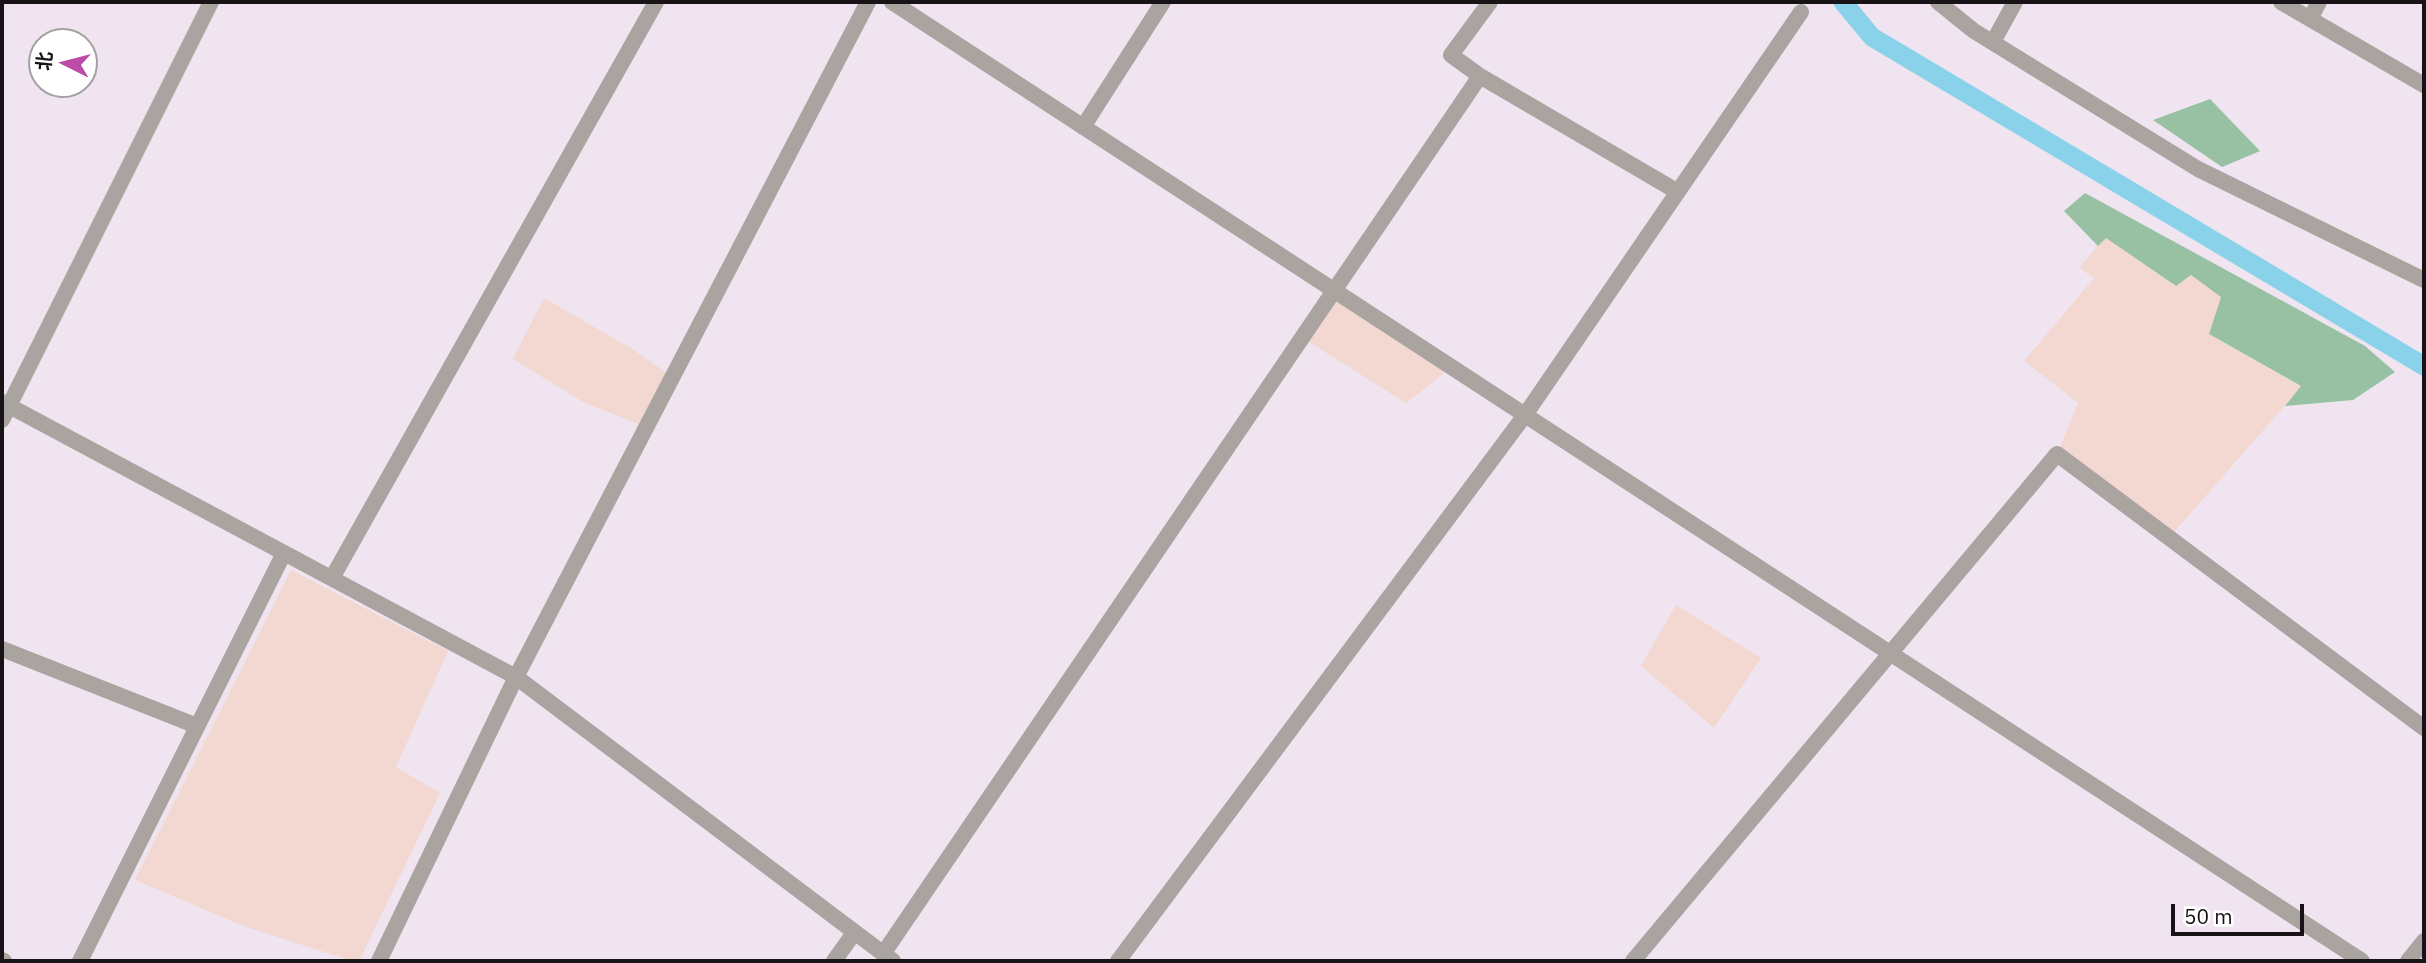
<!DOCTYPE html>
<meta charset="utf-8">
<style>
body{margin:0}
#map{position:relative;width:2426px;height:963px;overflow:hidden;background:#efe4ef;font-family:"IBM Plex Sans","Noto Sans SC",sans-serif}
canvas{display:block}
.frame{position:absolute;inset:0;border:4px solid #171317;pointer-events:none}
.north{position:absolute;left:28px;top:28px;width:70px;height:70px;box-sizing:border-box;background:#fff;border:2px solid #a2a1a2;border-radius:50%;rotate:276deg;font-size:19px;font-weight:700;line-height:28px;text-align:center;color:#171317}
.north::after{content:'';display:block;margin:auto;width:24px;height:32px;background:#bd4ca9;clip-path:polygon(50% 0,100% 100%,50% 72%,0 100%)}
.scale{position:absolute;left:2171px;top:904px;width:133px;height:32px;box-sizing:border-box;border:4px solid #171317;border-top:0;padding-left:9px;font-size:21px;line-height:24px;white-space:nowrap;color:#171317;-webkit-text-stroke:5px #fff;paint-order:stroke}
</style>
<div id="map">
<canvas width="2426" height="963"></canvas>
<div class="frame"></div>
<div class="north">北</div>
<div class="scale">50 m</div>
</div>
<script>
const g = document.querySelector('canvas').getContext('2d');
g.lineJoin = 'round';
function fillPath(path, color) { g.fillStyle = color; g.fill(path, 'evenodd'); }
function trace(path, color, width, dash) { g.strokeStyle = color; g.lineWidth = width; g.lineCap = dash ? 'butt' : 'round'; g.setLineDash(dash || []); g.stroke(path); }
fillPath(new Path2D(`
 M 2105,237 L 2175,286 L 2191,275 L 2221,297 L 2209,334 L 2301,387 L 2169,538 L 2057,454 L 2078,403 L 2024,361 L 2094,278 L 2079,268 Z
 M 1333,290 L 1452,367 L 1406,403 L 1301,337 Z
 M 544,298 L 629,347 L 673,377 L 646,427 L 583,402 L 513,359 Z
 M 291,570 L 448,651 L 396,767 L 440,793 L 359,961 L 353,961 L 243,926 L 135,880 Z
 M 1676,605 L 1761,658 L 1714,728 L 1641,666 Z`), '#f2d8d1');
fillPath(new Path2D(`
 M 2210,99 L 2260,151 L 2222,167 L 2153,120 Z
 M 2085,193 L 2365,346 L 2395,372 L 2353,400 L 2285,406 L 2301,386 L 2209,334 L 2221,297 L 2191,275 L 2176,286 L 2106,238 L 2098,246 L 2064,211 Z`), '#97c1a2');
trace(new Path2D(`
 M 1843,2 L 1872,37 L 2424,366`), '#89d2ea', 19);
trace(new Path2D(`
 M 892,2 L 2362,961
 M 1490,2 L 1451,55 L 1480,76 L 1678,192
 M 1938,2 L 1974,31 L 2198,169 L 2424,280
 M 2281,2 L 2424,85
 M 2310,19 L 2319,2
 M 1993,42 L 2015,2
 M 1083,127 L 1163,2
 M 2,402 L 516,677 L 893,961
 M 2,420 L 211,2
 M 332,578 L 656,2
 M 2,649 L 197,726
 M 883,954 L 1480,76
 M 2,960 L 4,961
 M 80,961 L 284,553
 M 379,961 L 516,677 L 868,2
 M 834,961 L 854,933
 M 1118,961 L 1525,415 L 1801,12
 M 1633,961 L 2057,454 L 2424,728
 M 2408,961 L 2424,941`), '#aaa4a1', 16);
</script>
